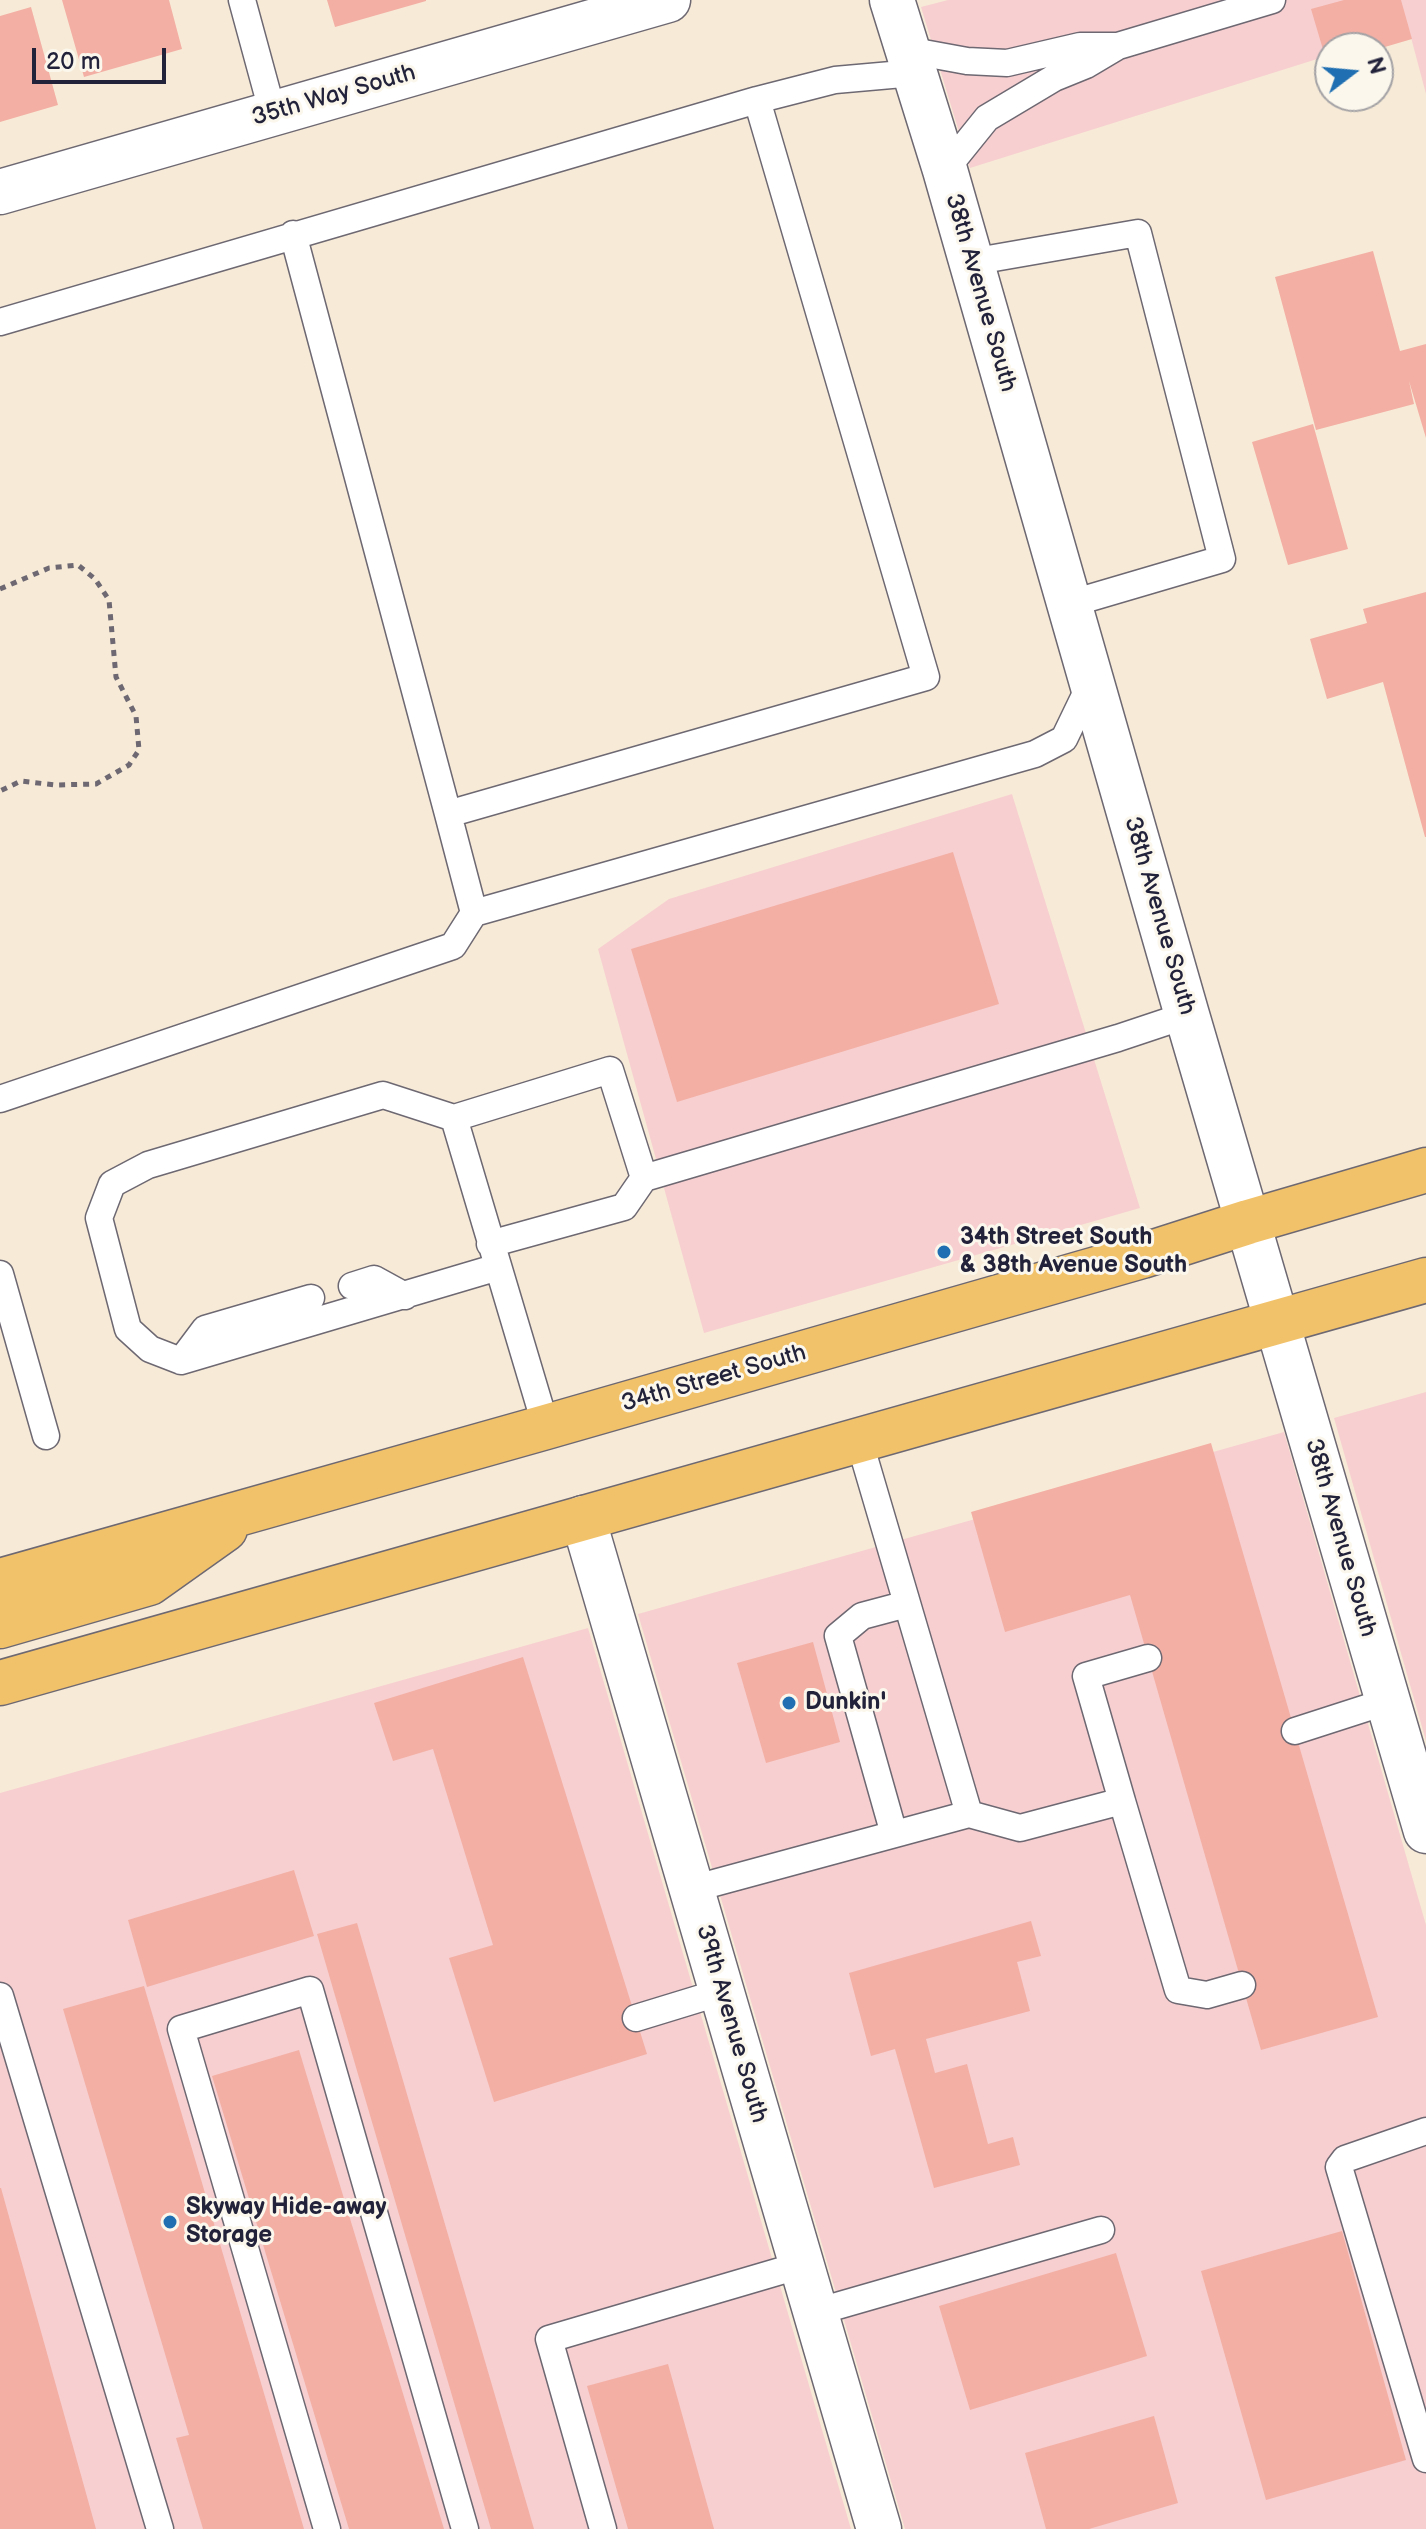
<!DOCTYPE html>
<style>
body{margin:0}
#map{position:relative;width:1426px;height:2529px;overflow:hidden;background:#f7ebd7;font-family:"Balsamiq Sans",sans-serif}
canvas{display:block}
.north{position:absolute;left:1314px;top:32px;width:80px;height:80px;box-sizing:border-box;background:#fbf7ec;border:2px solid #a4a2a5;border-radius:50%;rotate:74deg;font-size:22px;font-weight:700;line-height:32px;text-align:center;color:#22223b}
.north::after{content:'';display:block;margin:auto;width:28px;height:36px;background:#1f6fb2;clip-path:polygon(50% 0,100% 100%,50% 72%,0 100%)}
.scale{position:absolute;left:32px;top:48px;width:134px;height:36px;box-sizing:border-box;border:4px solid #22223b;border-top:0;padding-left:10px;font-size:24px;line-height:28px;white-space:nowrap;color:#22223b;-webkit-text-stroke:6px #fbf7ec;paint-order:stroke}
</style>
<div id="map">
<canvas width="1426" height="2529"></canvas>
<div class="north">N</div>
<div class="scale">20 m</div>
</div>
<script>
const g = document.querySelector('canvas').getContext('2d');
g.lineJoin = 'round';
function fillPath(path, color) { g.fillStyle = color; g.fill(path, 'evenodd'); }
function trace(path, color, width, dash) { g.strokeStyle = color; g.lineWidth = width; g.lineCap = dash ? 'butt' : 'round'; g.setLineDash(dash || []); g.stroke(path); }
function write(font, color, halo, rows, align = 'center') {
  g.font = font + ' "Balsamiq Sans",sans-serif'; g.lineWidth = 6; g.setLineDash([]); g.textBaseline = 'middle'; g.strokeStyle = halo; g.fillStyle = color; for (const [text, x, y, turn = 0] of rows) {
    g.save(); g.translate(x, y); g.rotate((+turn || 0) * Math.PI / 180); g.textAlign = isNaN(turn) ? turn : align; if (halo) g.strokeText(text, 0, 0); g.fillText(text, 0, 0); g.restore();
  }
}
fillPath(new Path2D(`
 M 948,0 L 1426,0 L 1426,94 L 1409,30 L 1330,48 L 1330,55 L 970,168 L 921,7 Z
 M 1012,794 L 1140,1208 L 704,1333 L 598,949 L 669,899 Z
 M 1426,1392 L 1426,1741 L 1334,1418 Z
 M 1284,1432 L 1426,1925 L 1426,2529 L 905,2529 L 638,1614 Z
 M 588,1628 L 851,2529 L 0,2529 L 0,1793 Z`), '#f7cfd0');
fillPath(new Path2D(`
 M 62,0 L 169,0 L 182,49 L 84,77 Z
 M 327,0 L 426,0 L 426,1 L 335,27 Z
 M 1344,0 L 1401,0 L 1412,39 L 1378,49 L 1330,48 L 1330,63 L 1327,63 L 1311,9 Z
 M 31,7 L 58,105 L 0,122 L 0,16 Z
 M 1373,251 L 1400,351 L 1426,344 L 1426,438 L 1409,381 L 1414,404 L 1316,430 L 1275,277 Z
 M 1313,424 L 1348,549 L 1288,565 L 1252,442 Z
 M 1426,592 L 1426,837 L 1425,837 L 1383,682 L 1327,699 L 1310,639 L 1367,623 L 1363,609 Z
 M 953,852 L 999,1004 L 677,1102 L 631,949 Z
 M 1211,1443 L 1378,2017 L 1261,2050 L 1130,1595 L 1005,1632 L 971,1512 Z
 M 813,1642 L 840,1742 L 766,1763 L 737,1663 Z
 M 523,1657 L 647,2054 L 494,2102 L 449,1958 L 493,1945 L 433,1749 L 393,1761 L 374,1703 Z
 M 294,1870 L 314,1936 L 147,1987 L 128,1920 Z
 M 1031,1921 L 1041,1956 L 1017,1962 L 1030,2011 L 926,2039 L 935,2073 L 967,2064 L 988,2144 L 1013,2137 L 1020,2165 L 934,2188 L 895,2049 L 871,2056 L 849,1973 Z
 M 357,1923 L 534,2529 L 491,2529 L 317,1934 Z
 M 144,1986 L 304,2529 L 203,2529 L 176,2438 L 189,2435 L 63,2009 Z
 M 299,2050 L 444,2529 L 349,2529 L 212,2076 Z
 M 0,2188 L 1,2188 L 96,2529 L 0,2529 Z
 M 1342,2231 L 1406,2460 L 1266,2500 L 1201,2271 Z
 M 1116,2253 L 1147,2356 L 970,2410 L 939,2306 Z
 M 668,2364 L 714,2529 L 628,2529 L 587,2386 Z
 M 1154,2416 L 1178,2503 L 1089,2529 L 1046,2529 L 1025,2453 Z`), '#f3afa4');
const service = new Path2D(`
 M 242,0 L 273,114
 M 1118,46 L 1272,0
 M 907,50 L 967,61 L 1007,63 L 1080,46 L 1118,46 L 1086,65 L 1054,78 L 987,118 L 945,170
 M 293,234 L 448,814
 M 971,262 L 1138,233 L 1222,559 L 1069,604
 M 0,322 L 757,100
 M 474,913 L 1035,754 L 1064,739 L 1092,681
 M 0,1099 L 453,946 L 474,913 L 448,814 L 926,677 L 757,100 L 835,80 L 914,73
 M 454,1118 L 546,1427
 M 644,1178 L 1118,1038 L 1187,1015
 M 490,1244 L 624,1207 L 644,1178 L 610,1070 L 454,1118 L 383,1095 L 148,1165 L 112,1184 L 99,1218 L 128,1329 L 150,1349 L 181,1361 L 498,1267
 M 0,1274 L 46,1436
 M 352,1286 L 374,1279 L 405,1296
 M 181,1361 L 205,1329 L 311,1298
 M 859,1440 L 969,1814
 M 1295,1731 L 1388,1701
 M 1122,1801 L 1086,1676 L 1148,1658
 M 894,1834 L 838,1636 L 862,1616 L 907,1604
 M 692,1889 L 969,1814 L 1020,1828 L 1122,1801 L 1178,1990 L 1207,1995 L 1242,1985
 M 0,1996 L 160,2529
 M 636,2018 L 721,1992
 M 1426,2131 L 1345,2159 L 1339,2167 L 1426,2459
 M 816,2312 L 1101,2230
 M 327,2529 L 181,2029 L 310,1990 L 465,2529
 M 603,2529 L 549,2339 L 801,2265`);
const minor = new Path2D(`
 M 0,192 L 668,0
 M 583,1518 L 879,2529`);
const tertiary = new Path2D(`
 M 892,0 L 945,170 L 1187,1015 L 1426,1831`);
const trunk = new Path2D(`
 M 0,1581 L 546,1427 L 1142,1256 L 1248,1222 L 1426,1170
 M 0,1626 L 149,1583 L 225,1529
 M 0,1683 L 1426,1280`);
trace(service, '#6d6872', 29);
trace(minor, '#6d6872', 47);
trace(tertiary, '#6d6872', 47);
trace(trunk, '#6d6872', 47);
trace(new Path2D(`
 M 0,589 L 49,568 L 78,565 L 95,579 L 109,600 L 116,677 L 136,716 L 139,750 L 129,765 L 96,784 L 55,785 L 21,781 L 0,791`), '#6d6872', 5, [6, 6]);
trace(service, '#fff', 26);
trace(minor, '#fff', 44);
trace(tertiary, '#fff', 44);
trace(trunk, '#f2c26a', 44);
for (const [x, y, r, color] of [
 [944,1252,8,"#1f6fb2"],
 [789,1703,8,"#1f6fb2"],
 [170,2222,8,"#1f6fb2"]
]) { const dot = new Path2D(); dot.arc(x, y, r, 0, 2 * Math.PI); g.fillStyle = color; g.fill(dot); trace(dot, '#fbf7ec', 3); }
write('24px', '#22223b', '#fbf7ec', [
 ["35th Way South",334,96,-16],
 ["38th Avenue South",980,293,74],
 ["38th Avenue South",1159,916,74],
 ["34th Street South",714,1379,-16],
 ["38th Avenue South",1340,1538,74],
 ["39th Avenue South",731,2024,74]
]);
write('bold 24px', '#22223b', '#fbf7ec', [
 ["34th Street South",960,1238],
 ["& 38th Avenue South",960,1266],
 ["Dunkin'",805,1703],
 ["Skyway Hide-away",186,2208],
 ["Storage",186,2236]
], 'left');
</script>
